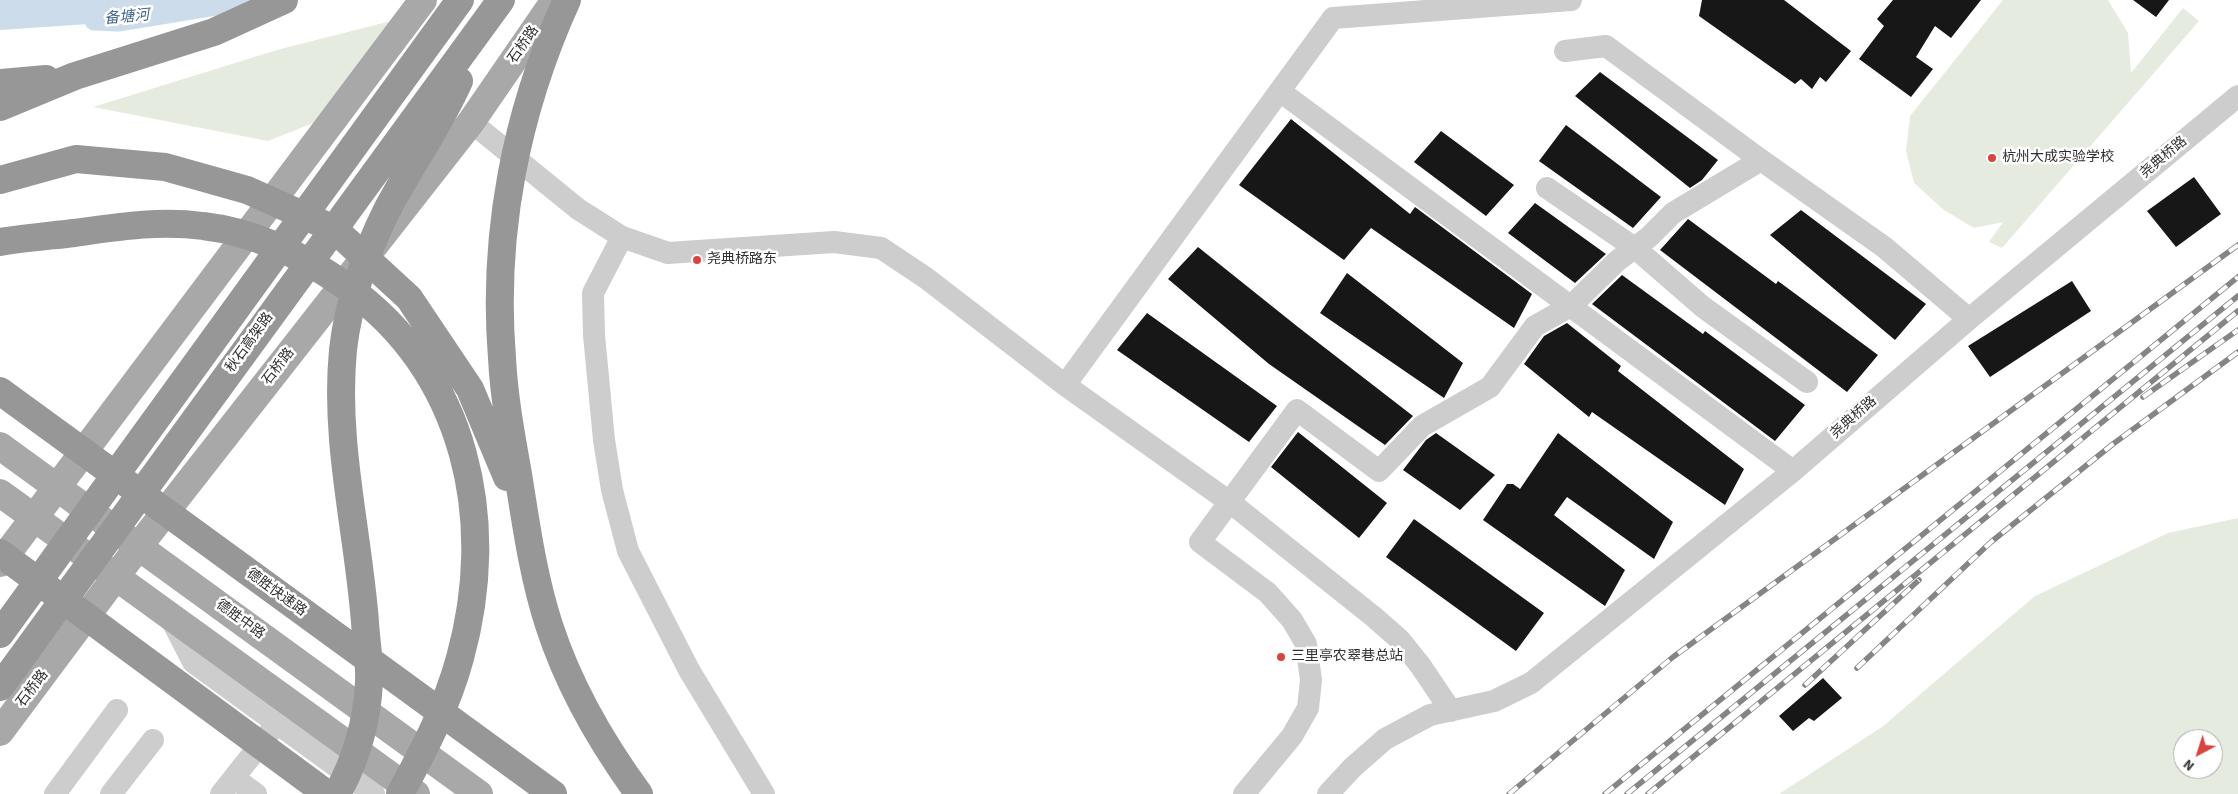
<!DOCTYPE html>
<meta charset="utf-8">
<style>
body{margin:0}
#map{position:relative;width:2238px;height:794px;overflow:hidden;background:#fff;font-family:"Source Sans 3",sans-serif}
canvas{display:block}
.north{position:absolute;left:2173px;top:729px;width:50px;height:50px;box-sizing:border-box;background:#fff;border:1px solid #acacac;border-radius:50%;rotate:220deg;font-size:14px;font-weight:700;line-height:20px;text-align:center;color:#303030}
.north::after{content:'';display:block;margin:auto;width:18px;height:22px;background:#db443e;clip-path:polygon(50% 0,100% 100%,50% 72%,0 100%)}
</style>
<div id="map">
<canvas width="2238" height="794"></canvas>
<div class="north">N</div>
</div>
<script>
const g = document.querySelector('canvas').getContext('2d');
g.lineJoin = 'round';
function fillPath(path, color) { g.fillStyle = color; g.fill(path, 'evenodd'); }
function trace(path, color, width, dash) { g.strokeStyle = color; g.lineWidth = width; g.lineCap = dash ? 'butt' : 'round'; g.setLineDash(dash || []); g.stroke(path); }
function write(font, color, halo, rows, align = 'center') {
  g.font = font + ' "Source Sans 3","Noto Sans SC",sans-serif'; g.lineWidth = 5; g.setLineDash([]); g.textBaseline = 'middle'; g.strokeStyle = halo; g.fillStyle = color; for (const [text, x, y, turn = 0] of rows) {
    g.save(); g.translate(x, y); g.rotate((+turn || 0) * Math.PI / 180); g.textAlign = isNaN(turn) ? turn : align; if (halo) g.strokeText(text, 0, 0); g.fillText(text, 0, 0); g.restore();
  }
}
fillPath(new Path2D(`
 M 2003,0 L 2108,0 L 2128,33 L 2131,73 L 2183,8 L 2199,21 L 2002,248 L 1989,242 L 2003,222 L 1974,228 L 1944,210 L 1914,183 L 1906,151 L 1910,116 Z
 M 391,21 L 316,122 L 268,141 L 93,107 L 277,50 Z
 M 2238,518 L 2238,794 L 1779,794 L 1882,727 L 2035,596 L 2168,533 ZM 2183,739 L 2213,739 L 2213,769 L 2183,769 Z`), '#e5ecdf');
fillPath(new Path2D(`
 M 0,0 L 253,0 L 118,22 L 0,30 Z`), '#cddceb');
trace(new Path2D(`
 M 94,21 L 118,22 L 253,0`), '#cddceb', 19);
fillPath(new Path2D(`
 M 1702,0 L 1784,0 L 1851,51 L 1826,82 L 1820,77 L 1812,89 L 1801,79 L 1795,84 L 1699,16 Z
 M 1893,0 L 1981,0 L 1951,38 L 1935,26 L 1916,57 L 1933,69 L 1911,97 L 1859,59 L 1884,26 L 1877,19 Z
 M 2133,0 L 2169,0 L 2156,17 Z
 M 1600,72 L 1718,160 L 1702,180 L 1690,188 L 1575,96 Z
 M 1291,119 L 1410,214 L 1415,207 L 1532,294 L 1514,328 L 1371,228 L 1344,260 L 1239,185 Z
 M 1566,125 L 1661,197 L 1633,228 L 1539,161 Z
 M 1441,131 L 1514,185 L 1486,216 L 1414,162 Z
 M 2194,177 L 2221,214 L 2176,247 L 2147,211 Z
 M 1535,203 L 1606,254 L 1575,283 L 1508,233 Z
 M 1801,210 L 1926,304 L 1895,340 L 1770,235 Z
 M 1688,219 L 1776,284 L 1778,281 L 1878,355 L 1847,392 L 1660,250 Z
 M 1198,247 L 1298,327 L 1413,416 L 1385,445 L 1269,364 L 1168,279 Z
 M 1347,273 L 1463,363 L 1444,398 L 1320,313 Z
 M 1622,275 L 1703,334 L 1705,331 L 1805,405 L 1775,441 L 1592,304 Z
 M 2072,281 L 2091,311 L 1990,377 L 1968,346 Z
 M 1147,313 L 1277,406 L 1249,442 L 1117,350 Z
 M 1567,323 L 1621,366 L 1618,371 L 1744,469 L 1725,505 L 1592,412 L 1589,417 L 1524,364 L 1544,336 Z
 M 1298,432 L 1387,503 L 1359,538 L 1271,467 Z
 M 1436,433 L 1495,475 L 1460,510 L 1403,470 L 1426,440 Z
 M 1558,433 L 1673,522 L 1654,559 L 1567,497 L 1554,515 L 1625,570 L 1605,606 L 1483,520 L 1507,484 L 1513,484 L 1520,489 Z
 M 1414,519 L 1544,613 L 1516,651 L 1386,557 Z
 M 1823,678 L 1842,698 L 1814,721 L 1809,718 L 1793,731 L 1779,716 Z`), '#171717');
trace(new Path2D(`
 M 1333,18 L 1571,0
 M 1565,51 L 1606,46 L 1761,160
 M 1281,92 L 1793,471
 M 471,122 L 578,209 L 622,237 L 668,253 L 834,242 L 881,248 L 926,278 L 1065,385 L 1231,503 L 1374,617 L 1399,639 L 1420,665 L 1451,711
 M 1547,188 L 1635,248 L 1703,307 L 1807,382
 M 622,237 L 593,293 L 594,335 L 604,440 L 612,490 L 628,551 L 689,670 L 764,794
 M 1065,385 L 1333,18
 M 170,617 L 193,662 L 374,794
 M 234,778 L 256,794
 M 55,794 L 117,710
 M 111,794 L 153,740
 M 221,794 L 270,732
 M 1244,794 L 1292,736 L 1308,708 L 1311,680 L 1306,644 L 1292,620 L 1268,593 L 1200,542 L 1297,410 L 1379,471 L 1422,426 L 1490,387 L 1535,326 L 1571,306 L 1617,261 L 1649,237 L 1673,213 L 1761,160 L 1884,247 L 1969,319
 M 1328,794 L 1352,768 L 1385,739 L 1430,715 L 1494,701 L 1531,683 L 1793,471 L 1969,319 L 2238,96`), '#cdcdcd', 22);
trace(new Path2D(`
 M 0,446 L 479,794
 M 0,493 L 416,794
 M 0,563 L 423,0
 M 0,732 L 138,547 L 471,122 L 555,0`), '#a8a8a8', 28);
trace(new Path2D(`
 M 567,0 C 516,112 492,234 502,358 C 504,397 511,435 518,474 C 526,524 533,576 549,625 C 569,687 601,742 639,794
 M 0,83 L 46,79
 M 0,107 L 75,76 L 214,32 L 284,0
 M 0,180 L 76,159 L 165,167 L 247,190 L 334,229 L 409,298 L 470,389 L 507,477
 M 0,242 C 24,238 49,236 74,233 C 117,227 159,220 203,226 C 256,232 305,257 347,287 C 467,373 498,521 460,658 C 447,706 424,750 400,794
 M 0,391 L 553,794
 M 0,553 L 327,794
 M 0,634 L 460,0
 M 0,687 L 501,0
 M 337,794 C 356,760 367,721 369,682 C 370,662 366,641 365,622 C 358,531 334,442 343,350 C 348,303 366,252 387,210 C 410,166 439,126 459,81`), '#979797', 28);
const rail = new Path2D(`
 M 2143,397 L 2238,330
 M 1857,668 L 1991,542 L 2113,444 L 2238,352
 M 1805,685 L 1919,580
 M 1509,794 L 1673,657 L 2238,245
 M 1605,794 L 2238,277
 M 1627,794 L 2238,296
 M 1648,794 L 2238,311`);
trace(rail, '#858585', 5.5);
trace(rail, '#fff', 4, [11]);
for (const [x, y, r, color] of [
 [1992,158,5,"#db443e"],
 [697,260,5,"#db443e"],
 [1281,657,5,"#db443e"]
]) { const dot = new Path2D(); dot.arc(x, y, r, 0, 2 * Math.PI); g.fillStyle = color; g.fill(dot); trace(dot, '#fff', 2); }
write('14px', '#303030', '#fff', [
 ["石桥路",524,45,-55],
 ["尧典桥路",2164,158,-40],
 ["秋石高架路",250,343,-54],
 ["石桥路",279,367,-52],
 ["尧典桥路",1854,418,-41],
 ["德胜快速路",276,593,36],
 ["德胜中路",240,620,36],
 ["石桥路",33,689,-53]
]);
write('14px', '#303030', '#fff', [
 ["杭州大成实验学校",2002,158],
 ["尧典桥路东",707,260],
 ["三里亭农翠巷总站",1291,657]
], 'left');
write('italic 15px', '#42688e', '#fff', [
 ["备塘河",127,18,-5]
]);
</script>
